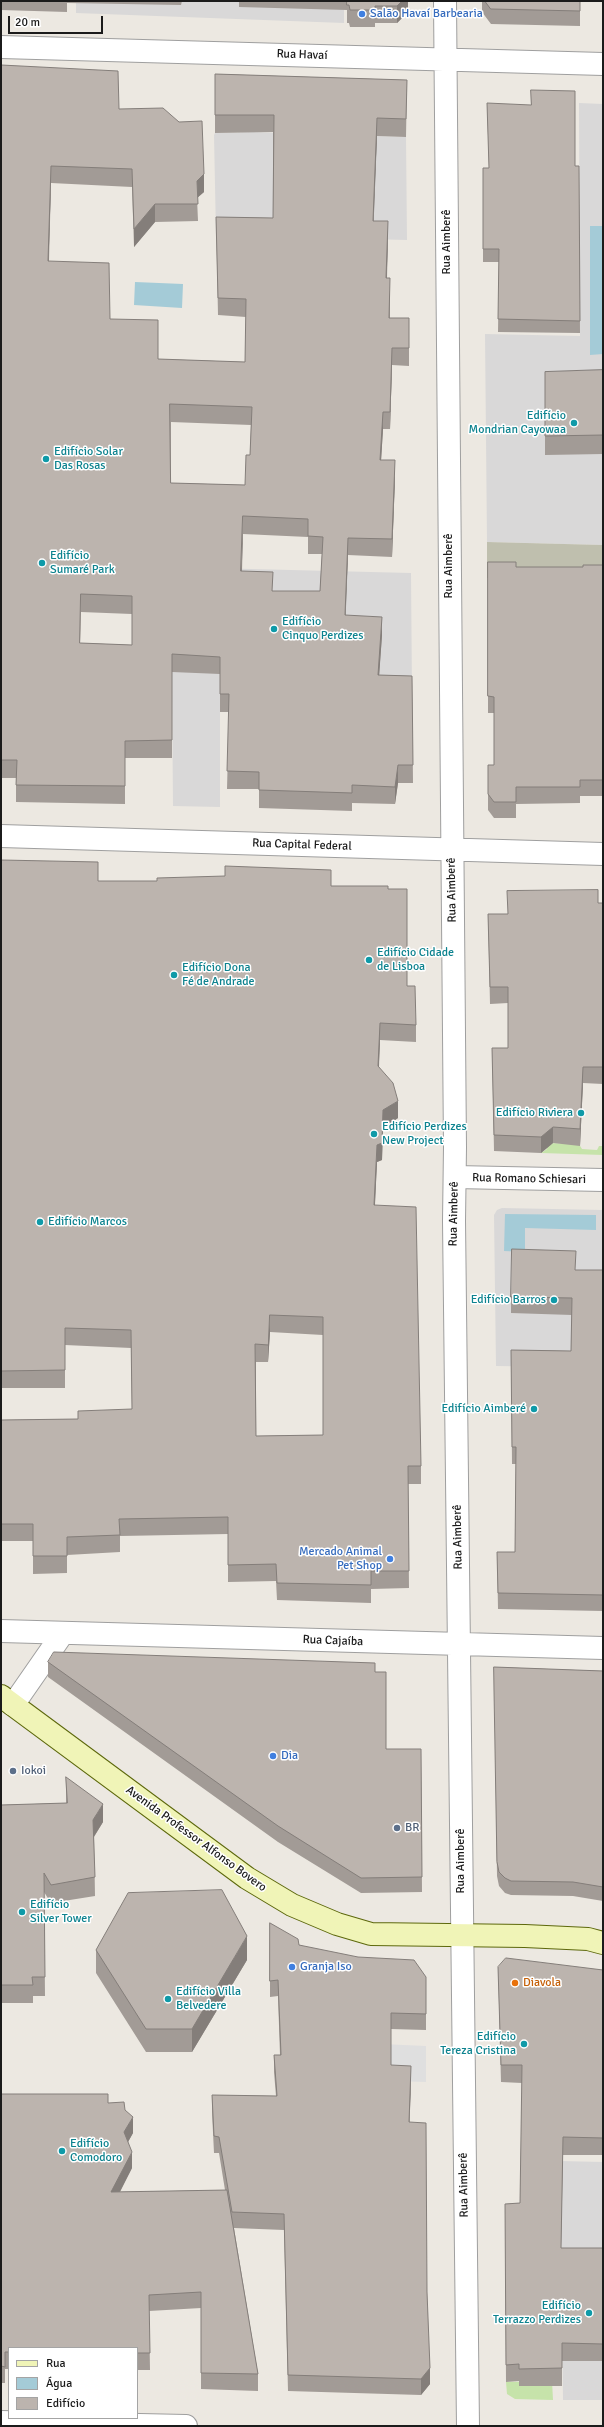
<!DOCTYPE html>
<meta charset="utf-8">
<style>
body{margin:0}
#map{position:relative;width:604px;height:2427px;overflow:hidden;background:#ece8e1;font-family:Signika,sans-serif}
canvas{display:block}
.frame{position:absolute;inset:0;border:2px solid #1b1b1b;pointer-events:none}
.legend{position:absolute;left:8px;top:2347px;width:130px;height:72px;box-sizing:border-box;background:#fff;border:1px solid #a4a4a4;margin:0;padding:5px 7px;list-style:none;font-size:12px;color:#1b1b1b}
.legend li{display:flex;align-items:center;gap:8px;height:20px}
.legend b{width:20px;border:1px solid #a4a4a4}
.scale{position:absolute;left:8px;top:16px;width:95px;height:18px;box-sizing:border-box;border:2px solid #1b1b1b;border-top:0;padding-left:5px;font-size:12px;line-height:14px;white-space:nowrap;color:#1b1b1b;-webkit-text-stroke:3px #fff;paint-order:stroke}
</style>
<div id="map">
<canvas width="604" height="2427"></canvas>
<div class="frame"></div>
<ul class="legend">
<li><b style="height:5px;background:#f0f4b7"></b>Rua</li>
<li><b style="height:11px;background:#a4cbd7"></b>Água</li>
<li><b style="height:11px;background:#bcb4ae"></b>Edifício</li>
</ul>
<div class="scale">20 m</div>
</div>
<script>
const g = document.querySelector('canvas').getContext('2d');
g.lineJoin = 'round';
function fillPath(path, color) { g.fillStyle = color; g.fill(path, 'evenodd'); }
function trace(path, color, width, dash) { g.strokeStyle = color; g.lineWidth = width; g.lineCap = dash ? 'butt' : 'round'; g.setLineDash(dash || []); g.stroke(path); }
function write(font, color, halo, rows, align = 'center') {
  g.font = font + ' Signika,sans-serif'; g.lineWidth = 3; g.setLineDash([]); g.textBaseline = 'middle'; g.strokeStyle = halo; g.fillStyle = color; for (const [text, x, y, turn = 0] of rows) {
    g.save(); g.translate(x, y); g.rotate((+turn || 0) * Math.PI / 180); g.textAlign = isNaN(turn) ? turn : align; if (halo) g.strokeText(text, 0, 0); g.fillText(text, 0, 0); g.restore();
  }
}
fillPath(new Path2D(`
 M 76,1 L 344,1 L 344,23 L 76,13 Z
 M 579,103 L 603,104 L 603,545 L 487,542 L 485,334 L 580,336 Z
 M 253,132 L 406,137 L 407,240 L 216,235 L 214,135 L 215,133 Z
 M 171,567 L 411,573 L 412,694 L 220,687 L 220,807 L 173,806 Z
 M 502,1208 L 603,1210 L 603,1432 L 563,1367 L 496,1366 L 494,1215 L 497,1210 Z
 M 560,2161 L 603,2162 L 603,2400 L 563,2400 Z`), '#d9d8d8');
fillPath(new Path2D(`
 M 487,542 L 603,545 L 603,582 L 487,578 Z`), '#bfbfae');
fillPath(new Path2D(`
 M 548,1143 L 579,1144 L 582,1149 L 597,1150 L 599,1146 L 603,1146 L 603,1155 L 541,1153 L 547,1149 Z
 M 552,2381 L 553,2400 L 515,2399 L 507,2394 L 506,2382 Z`), '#c6e3aa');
fillPath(new Path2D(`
 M 359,2043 L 426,2046 L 426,2082 L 360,2080 Z`), '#dfdfdf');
fillPath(new Path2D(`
 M 590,226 L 603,226 L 603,354 L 590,355 Z
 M 135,282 L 183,284 L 182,308 L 134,305 Z
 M 505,1214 L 596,1215 L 596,1230 L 525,1228 L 525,1252 L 504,1251 Z`), '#a4cbd7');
const minor = new Path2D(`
 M 445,1 L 455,1147 L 454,1221 L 468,2426
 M 1,47 L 603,64
 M 1,836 L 603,854
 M 455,1177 L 603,1180
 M 1,1631 L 603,1648
 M 13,1705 L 63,1633
 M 1,2422 L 186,2426`);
const secondary = new Path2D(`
 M 1,1696 L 247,1878 L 292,1905 L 337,1924 L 371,1934 L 525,1936 L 588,1939 L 603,1943`);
trace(minor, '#9f9f9f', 24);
trace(secondary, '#5d680c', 24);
trace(minor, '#fff', 22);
trace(secondary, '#f0f4b7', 22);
fillPath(new Path2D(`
 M 1,1 L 182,1 L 181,5 L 67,3 L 67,12 L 1,10 Z
 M 239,1 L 408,1 L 408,12 L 397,23 L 375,23 L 375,27 L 350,27 L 349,23 L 347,23 L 347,10 L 239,7 Z
 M 482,1 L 580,1 L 580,26 L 491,24 L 482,12 Z
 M 1,65 L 119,109 L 204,192 L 197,198 L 198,221 L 155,222 L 134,247 L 132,187 L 51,183 L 49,261 L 110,319 L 158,359 L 245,362 L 246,317 L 218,315 L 216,217 L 273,218 L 273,132 L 215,133 L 215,74 L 407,80 L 406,137 L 377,136 L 373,221 L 388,239 L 387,278 L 390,296 L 390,318 L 409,348 L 409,366 L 392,365 L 390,429 L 383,429 L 381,460 L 395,478 L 392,557 L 348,555 L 345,615 L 382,635 L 379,675 L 412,676 L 413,783 L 398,783 L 395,804 L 352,803 L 352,811 L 259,808 L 259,789 L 227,789 L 229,712 L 220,712 L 220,674 L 172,672 L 172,758 L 125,758 L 125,804 L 16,802 L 16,778 L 1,778 ZM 171,422 L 251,425 L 250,455 L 245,485 L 171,483 ZM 243,534 L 308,537 L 308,554 L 322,554 L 320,591 L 273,591 L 242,571 ZM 81,612 L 132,614 L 132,645 L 80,643 Z
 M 487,103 L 575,166 L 579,166 L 580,333 L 498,332 L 499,262 L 483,262 L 483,168 L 489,168 Z
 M 603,370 L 603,454 L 545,455 L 545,372 Z
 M 488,562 L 516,567 L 583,567 L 603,565 L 603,796 L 580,796 L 580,803 L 516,804 L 516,818 L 494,818 L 488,810 L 488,765 L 494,765 L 494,713 L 488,713 Z
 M 1,860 L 98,881 L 331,886 L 388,889 L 407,986 L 416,1025 L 416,1042 L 380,1040 L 379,1067 L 398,1118 L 383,1128 L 382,1160 L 377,1162 L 375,1205 L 421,1466 L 421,1484 L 408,1484 L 409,1588 L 371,1589 L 371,1603 L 277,1600 L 276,1581 L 228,1582 L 228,1534 L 120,1536 L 120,1552 L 67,1555 L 67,1573 L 33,1574 L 33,1541 L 1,1541 L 1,1420 L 78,1419 L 132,1409 L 131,1348 L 65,1345 L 65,1388 L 1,1388 ZM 270,1332 L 323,1335 L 323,1435 L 256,1436 L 256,1362 L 268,1362 Z
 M 598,903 L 603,903 L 603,1084 L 583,1083 L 580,1146 L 553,1143 L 541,1153 L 494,1151 L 492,1048 L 508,1048 L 508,1003 L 490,1004 L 488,914 L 507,914 Z
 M 576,1270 L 603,1270 L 603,1611 L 498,1609 L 497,1552 L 515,1552 L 516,1464 L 512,1464 L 511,1350 L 571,1351 L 572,1315 L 511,1313 L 511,1297 Z
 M 48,1662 L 375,1672 L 386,1749 L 421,1749 L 422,1892 L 361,1893 L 278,1842 L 48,1677 Z
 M 494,1667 L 603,1671 L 603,1901 L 573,1896 L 511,1895 L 505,1893 L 499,1886 L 497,1876 Z
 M 66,1777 L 103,1822 L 94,1837 L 95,1896 L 51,1903 L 44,1892 L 45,1996 L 33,1996 L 33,2003 L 1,2003 L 1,1805 L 66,1803 Z
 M 270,1923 L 299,1945 L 426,1977 L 426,2030 L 391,2029 L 391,2065 L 411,2082 L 409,2122 L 427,2292 L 430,2384 L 421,2395 L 288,2391 L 284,2230 L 234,2228 L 258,2374 L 258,2391 L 201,2389 L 201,2308 L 149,2311 L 150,2370 L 137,2370 L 137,2348 L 9,2348 L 9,2369 L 5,2369 L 5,2383 L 1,2383 L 1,2094 L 108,2103 L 125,2110 L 133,2133 L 128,2142 L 132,2168 L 120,2192 L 225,2190 L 219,2153 L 214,2153 L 212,2112 L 212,2095 L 276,2096 L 274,2072 L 274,2055 L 280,2055 L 278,1996 L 270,1997 Z
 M 96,1950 L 247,1960 L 192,2052 L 146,2052 L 96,1973 Z
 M 498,1967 L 603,1970 L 603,2155 L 563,2155 L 561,2248 L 603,2248 L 603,2361 L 562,2361 L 562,2386 L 519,2386 L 519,2381 L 506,2382 L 505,2204 L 520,2203 L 522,2083 L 501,2082 Z`), '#a29b96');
fillPath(new Path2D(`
 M 402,1 L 408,1 L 408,12 L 397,23 L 397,6 Z
 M 377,118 L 377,136 L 373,239 L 373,221 Z
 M 51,166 L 51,183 L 48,278 L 48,261 Z
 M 204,174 L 204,192 L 197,198 L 197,181 Z
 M 155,204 L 155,222 L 134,247 L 134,229 Z
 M 388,221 L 388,239 L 386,296 L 386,278 Z
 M 392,348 L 392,365 L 390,429 L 390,412 Z
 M 383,412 L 383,429 L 380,478 L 380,460 Z
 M 395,460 L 395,478 L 392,557 L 392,539 Z
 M 243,516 L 243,534 L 241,588 L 241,571 Z
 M 348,538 L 348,555 L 345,633 L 345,615 Z
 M 382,617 L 382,635 L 378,692 L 378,675 Z
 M 398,765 L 398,783 L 395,804 L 395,787 Z
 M 380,1023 L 380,1040 L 378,1083 L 378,1066 Z
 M 583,1067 L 583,1083 L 580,1146 L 580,1129 Z
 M 398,1101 L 398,1118 L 383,1128 L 382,1160 L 377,1162 L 374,1222 L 374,1205 L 377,1145 L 383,1110 Z
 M 553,1127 L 553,1143 L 541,1153 L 541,1137 Z
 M 270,1315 L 270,1332 L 268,1362 L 268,1345 Z
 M 103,1804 L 103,1822 L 93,1838 L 93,1820 Z
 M 247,1936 L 247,1960 L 192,2052 L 192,2029 Z
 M 411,2066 L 411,2082 L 409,2139 L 409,2122 Z
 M 133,2117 L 133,2133 L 124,2149 L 124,2132 Z
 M 132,2152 L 132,2168 L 111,2209 L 111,2192 Z
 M 430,2368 L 430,2384 L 421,2395 L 421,2379 Z`), '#847e7a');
const building = new Path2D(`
 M 347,1 L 402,1 L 397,6 L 375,6 L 375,10 L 350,10 L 349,5 L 347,5 Z
 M 485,1 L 580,1 L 580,11 L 491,9 Z
 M 1,65 L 118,71 L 119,109 L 163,108 L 179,122 L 202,121 L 204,174 L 197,181 L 198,204 L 155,204 L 134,229 L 132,169 L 51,166 L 48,261 L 109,263 L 110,319 L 158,320 L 158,359 L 245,362 L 246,299 L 218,298 L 216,217 L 273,218 L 274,115 L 215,115 L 215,74 L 407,80 L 406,119 L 377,118 L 373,221 L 388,221 L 386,278 L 390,278 L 389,318 L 409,318 L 409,348 L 392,348 L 390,412 L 383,412 L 380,460 L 395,460 L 392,539 L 348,538 L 345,615 L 382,617 L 378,675 L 412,676 L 413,765 L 398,765 L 395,787 L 352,785 L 352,793 L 259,790 L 259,772 L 227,771 L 229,694 L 220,694 L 220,657 L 172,654 L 172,740 L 125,741 L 125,786 L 16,785 L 17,760 L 1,760 ZM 170,404 L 252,407 L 250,455 L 246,455 L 245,485 L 171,483 ZM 243,516 L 308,519 L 308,536 L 323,537 L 320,591 L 272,591 L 273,572 L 241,571 ZM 81,594 L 132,596 L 132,645 L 80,643 Z
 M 531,90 L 575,91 L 575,166 L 579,166 L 580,321 L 498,319 L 499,249 L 483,249 L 483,168 L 489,168 L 487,103 L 531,105 Z
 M 603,370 L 603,435 L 545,436 L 545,372 Z
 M 488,562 L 516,562 L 516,567 L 583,567 L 583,565 L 603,565 L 603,780 L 580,780 L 580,787 L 516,787 L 516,802 L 494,802 L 488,794 L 488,765 L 494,765 L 494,697 L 488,696 Z
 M 1,860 L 98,862 L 98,881 L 157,881 L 157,878 L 225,876 L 225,866 L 331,870 L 331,886 L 388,886 L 388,889 L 407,889 L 407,986 L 415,986 L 416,1025 L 380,1023 L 378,1066 L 393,1083 L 398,1101 L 383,1110 L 382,1143 L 377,1145 L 374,1205 L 416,1207 L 421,1466 L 408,1466 L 409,1571 L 371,1571 L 371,1585 L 277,1583 L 276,1564 L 228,1565 L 228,1517 L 119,1519 L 120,1535 L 67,1537 L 67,1556 L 33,1556 L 33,1524 L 1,1524 L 1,1420 L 78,1419 L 78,1411 L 132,1409 L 131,1330 L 65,1328 L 65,1370 L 1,1371 ZM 270,1315 L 323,1317 L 323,1435 L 256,1436 L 255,1344 L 268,1345 Z
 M 598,890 L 598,903 L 603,903 L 603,1067 L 583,1067 L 580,1129 L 553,1127 L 541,1137 L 494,1135 L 492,1048 L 508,1048 L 508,987 L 490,987 L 488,914 L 508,914 L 507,891 Z
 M 512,1249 L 576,1251 L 575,1270 L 603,1270 L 603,1595 L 498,1593 L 497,1552 L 515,1552 L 516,1447 L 512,1447 L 511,1350 L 571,1351 L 572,1298 L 511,1297 Z
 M 54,1652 L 375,1663 L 375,1672 L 386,1672 L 386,1749 L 421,1749 L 422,1877 L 361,1878 L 278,1826 L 48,1662 Z
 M 494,1667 L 603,1671 L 603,1887 L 573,1882 L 511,1881 L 505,1878 L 499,1872 L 497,1862 Z
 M 66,1777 L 103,1804 L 93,1820 L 95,1877 L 51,1885 L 44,1873 L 45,1977 L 32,1977 L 33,1985 L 1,1985 L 1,1805 L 67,1803 Z
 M 222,1890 L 247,1936 L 192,2029 L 146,2029 L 96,1950 L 128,1893 Z
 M 270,1923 L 298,1939 L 299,1945 L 358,1957 L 414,1960 L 426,1977 L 426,2014 L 391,2013 L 391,2065 L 411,2066 L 409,2122 L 426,2123 L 427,2292 L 430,2368 L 421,2379 L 288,2375 L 284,2214 L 232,2212 L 219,2137 L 214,2136 L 212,2095 L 277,2096 L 274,2055 L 281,2055 L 278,1980 L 270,1981 Z
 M 506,1958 L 603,1970 L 603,2138 L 563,2137 L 561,2248 L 603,2248 L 603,2344 L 562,2343 L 562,2368 L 519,2369 L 519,2364 L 506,2365 L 505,2204 L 520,2203 L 522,2065 L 501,2065 L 498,1967 Z
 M 1,2094 L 108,2094 L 108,2103 L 124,2102 L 125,2110 L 133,2117 L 124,2132 L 132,2152 L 111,2192 L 227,2190 L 258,2374 L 201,2373 L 201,2292 L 149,2295 L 150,2353 L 137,2353 L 137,2348 L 9,2348 L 9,2352 L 5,2352 L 5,2367 L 1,2366 Z`);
fillPath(building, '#bcb4ae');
trace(building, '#847e7a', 1);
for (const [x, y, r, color] of [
 [362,14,4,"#3f7fe0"],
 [574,423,4,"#0f9aa8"],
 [46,459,4,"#0f9aa8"],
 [42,563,4,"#0f9aa8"],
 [274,629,4,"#0f9aa8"],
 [369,960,4,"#0f9aa8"],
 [174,975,4,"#0f9aa8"],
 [581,1113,4,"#0f9aa8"],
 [374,1134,4,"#0f9aa8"],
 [40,1222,4,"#0f9aa8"],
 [554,1300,4,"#0f9aa8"],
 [534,1409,4,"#0f9aa8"],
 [390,1559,4,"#3f7fe0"],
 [273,1756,4,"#3f7fe0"],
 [13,1771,4,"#5c6f8a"],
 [397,1828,4,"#5c6f8a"],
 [22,1912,4,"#0f9aa8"],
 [292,1967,4,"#3f7fe0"],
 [515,1983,4,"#e8710a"],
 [168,1999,4,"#0f9aa8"],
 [524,2044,4,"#0f9aa8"],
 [62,2151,4,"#0f9aa8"],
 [589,2313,4,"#0f9aa8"]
]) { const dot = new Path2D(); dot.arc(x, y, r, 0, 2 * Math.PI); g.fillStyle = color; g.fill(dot); trace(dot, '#fff', 1.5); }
write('12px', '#366cbe', '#fff', [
 ["Salão Havaí Barbearia",370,14],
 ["Mercado Animal",382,1552,"right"],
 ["Pet Shop",382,1566,"right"],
 ["Dia",281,1756],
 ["Granja Iso",300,1967]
], 'left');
write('12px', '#1b1b1b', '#fff', [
 ["Rua Havaí",302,55,2],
 ["Rua Aimberê",447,242,-90],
 ["Rua Aimberê",449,566,-90],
 ["Rua Capital Federal",302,845,2],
 ["Rua Aimberê",452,890,-91],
 ["Rua Romano Schiesari",529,1179,1],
 ["Rua Aimberê",454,1214,-89],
 ["Rua Aimberê",458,1537,-91],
 ["Rua Cajaíba",333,1641,2],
 ["Avenida Professor Alfonso Bovero",196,1839,36],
 ["Rua Aimberê",461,1861,-90],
 ["Rua Aimberê",464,2185,-91]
]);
write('12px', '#0d838f', '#fff', [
 ["Edifício",566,416,"right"],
 ["Mondrian Cayowaa",566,430,"right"],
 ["Edifício Solar",54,452],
 ["Das Rosas",54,466],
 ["Edifício",50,556],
 ["Sumaré Park",50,570],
 ["Edifício",282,622],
 ["Cinquo Perdizes",282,636],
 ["Edifício Cidade",377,953],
 ["de Lisboa",377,967],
 ["Edifício Dona",182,968],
 ["Fé de Andrade",182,982],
 ["Edifício Riviera",573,1113,"right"],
 ["Edifício Perdizes",382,1127],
 ["New Project",382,1141],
 ["Edifício Marcos",48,1222],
 ["Edifício Barros",546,1300,"right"],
 ["Edifício Aimberé",526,1409,"right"],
 ["Edifício",30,1905],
 ["Silver Tower",30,1919],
 ["Edifício Villa",176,1992],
 ["Belvedere",176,2006],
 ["Edifício",516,2037,"right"],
 ["Tereza Cristina",516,2051,"right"],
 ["Edifício",70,2144],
 ["Comodoro",70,2158],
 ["Edifício",581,2306,"right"],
 ["Terrazzo Perdizes",581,2320,"right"]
], 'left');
write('12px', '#4e5e75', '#fff', [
 ["Iokoi",21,1771],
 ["BR",405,1828]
], 'left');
write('12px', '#c56008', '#fff', [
 ["Diavola",523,1983]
], 'left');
</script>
